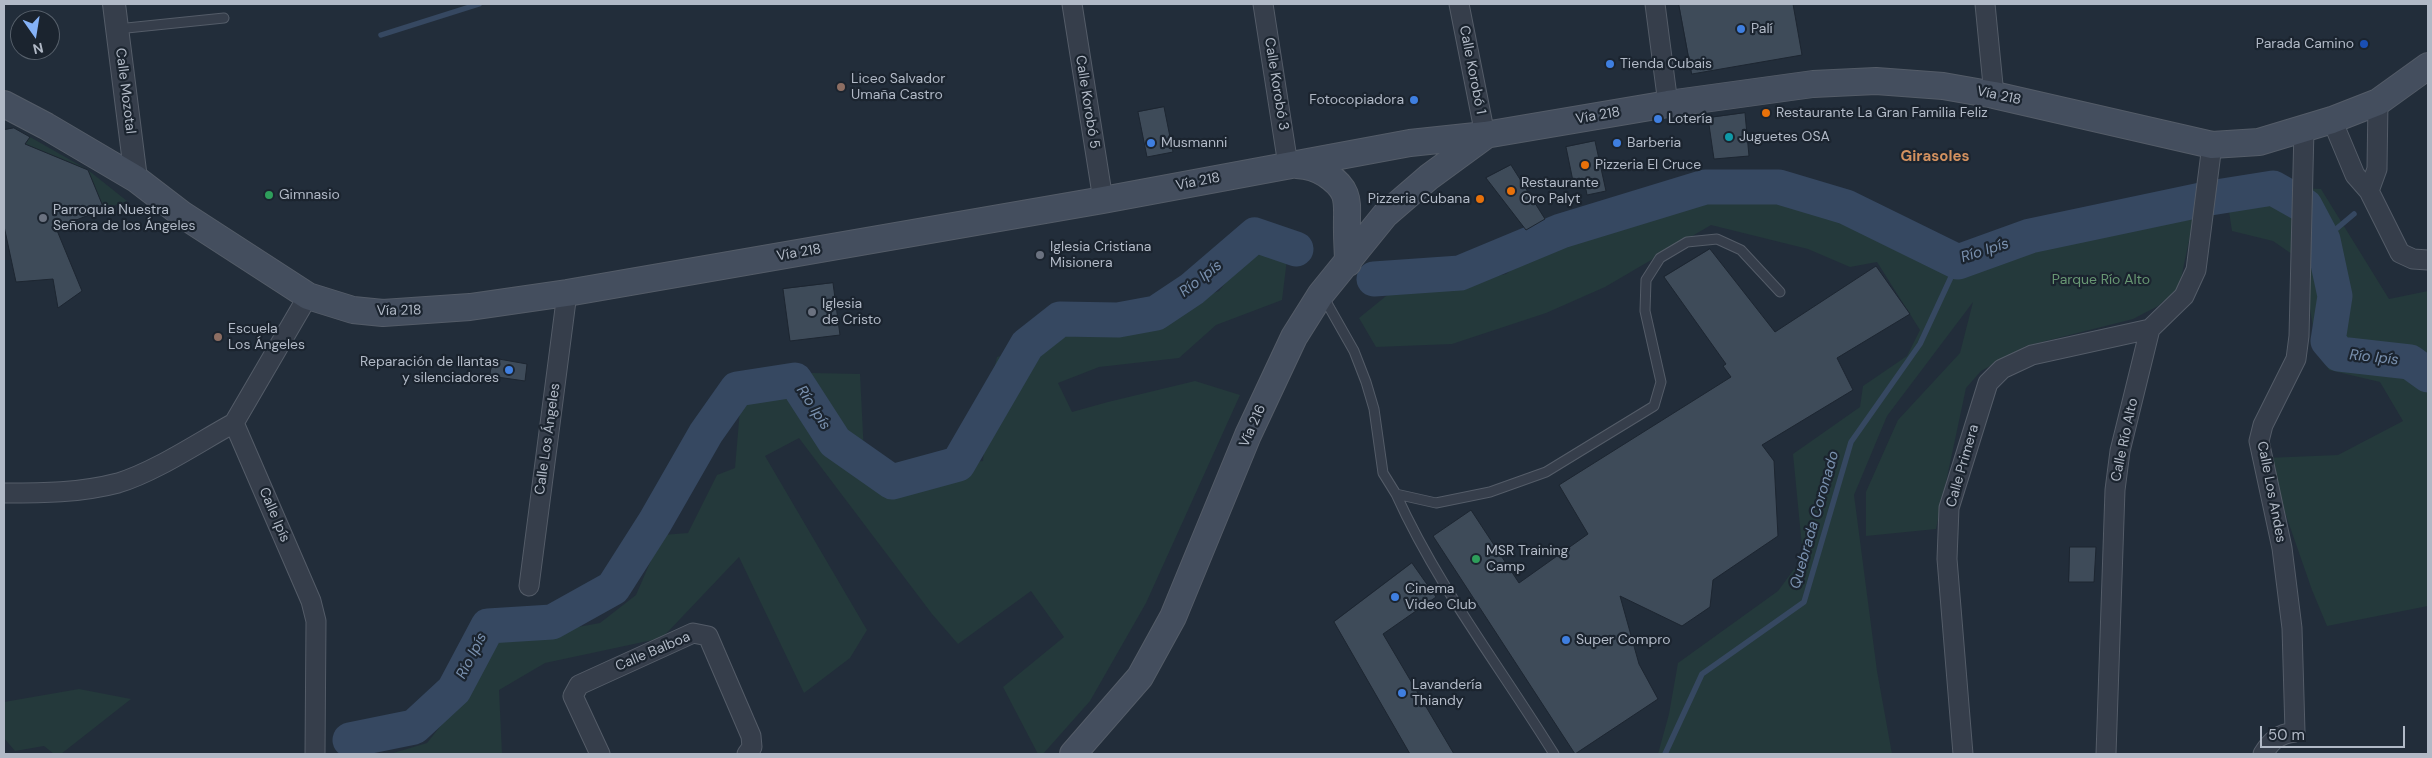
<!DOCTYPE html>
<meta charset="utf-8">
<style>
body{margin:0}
#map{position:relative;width:2432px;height:758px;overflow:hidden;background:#222d3a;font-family:"DM Sans",sans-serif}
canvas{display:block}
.frame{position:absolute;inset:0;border:5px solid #b1b9c6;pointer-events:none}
.north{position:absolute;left:10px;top:10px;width:50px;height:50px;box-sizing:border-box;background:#1b242f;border:1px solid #57606b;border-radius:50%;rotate:167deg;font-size:14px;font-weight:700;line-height:20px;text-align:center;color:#b1b9c6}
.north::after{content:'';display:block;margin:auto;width:18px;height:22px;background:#85b2f7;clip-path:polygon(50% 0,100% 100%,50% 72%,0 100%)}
.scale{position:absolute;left:2260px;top:726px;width:145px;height:22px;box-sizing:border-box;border:2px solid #b1b9c6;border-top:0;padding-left:6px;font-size:15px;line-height:18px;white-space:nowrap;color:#b1b9c6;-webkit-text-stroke:4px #1b242f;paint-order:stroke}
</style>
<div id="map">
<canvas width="2432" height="758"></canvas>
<div class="frame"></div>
<div class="north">N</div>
<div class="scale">50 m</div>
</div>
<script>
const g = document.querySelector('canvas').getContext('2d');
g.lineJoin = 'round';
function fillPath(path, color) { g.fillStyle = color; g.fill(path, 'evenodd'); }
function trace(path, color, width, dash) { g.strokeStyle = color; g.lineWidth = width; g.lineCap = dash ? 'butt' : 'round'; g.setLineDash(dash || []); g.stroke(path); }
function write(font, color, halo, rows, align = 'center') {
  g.font = font + ' "DM Sans",sans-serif'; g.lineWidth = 4.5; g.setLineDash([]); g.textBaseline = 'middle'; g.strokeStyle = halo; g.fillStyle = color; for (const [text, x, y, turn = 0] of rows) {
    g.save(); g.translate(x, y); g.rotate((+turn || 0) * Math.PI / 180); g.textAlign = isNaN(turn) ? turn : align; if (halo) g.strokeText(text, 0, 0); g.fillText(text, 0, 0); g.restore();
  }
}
fillPath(new Path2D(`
 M 30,137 L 88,170 L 127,201 L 104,209 L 88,170 L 25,144 Z
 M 2225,185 L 2321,189 L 2389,299 L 2428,291 L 2428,606 L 2327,626 L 2312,590 L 2266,458 L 2338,455 L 2403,421 L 2380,382 L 2329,370 L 2317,351 L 2302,261 L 2273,241 L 2232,231 Z
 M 1705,187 L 1779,187 L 1846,207 L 1899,240 L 1965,251 L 2012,232 L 2140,210 L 2193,191 L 2188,213 L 2195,212 L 2179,288 L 2158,306 L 2133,319 L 2026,346 L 1981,371 L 1966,388 L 1936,529 L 1866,536 L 1866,492 L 1898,420 L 1960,353 L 1973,302 L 1887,416 L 1854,495 L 1877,671 L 1892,754 L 1658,754 L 1669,714 L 1678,663 L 1778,591 L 1803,557 L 1793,454 L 1860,407 L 1863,386 L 1907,356 L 1920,330 L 1877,262 L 1850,267 L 1808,249 L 1711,225 L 1605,287 L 1546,313 L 1452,344 L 1376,347 L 1359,318 L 1396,288 L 1440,287 L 1506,274 L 1561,231 Z
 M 1254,246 L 1287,259 L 1282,300 L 1216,325 L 1179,358 L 1099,367 L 1058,383 L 1072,412 L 1108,402 L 1195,381 L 1240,395 L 1146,603 L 1090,701 L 1043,754 L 1038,754 L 1003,687 L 1064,637 L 1031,591 L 958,644 L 932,614 L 799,438 L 765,456 L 867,630 L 850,658 L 804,693 L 739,557 L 662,638 L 545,663 L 499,690 L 502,754 L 390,754 L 427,743 L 462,699 L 455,654 L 496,642 L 600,623 L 636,595 L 662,535 L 688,533 L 717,475 L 735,468 L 740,409 L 780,379 L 812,373 L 860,374 L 864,454 L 911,470 L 983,461 L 988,395 L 997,357 L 1118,320 L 1156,313 L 1219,291 Z
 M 79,689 L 131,699 L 61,754 L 54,754 L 44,746 L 15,751 L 4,738 L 4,702 Z`), '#24393b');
trace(new Path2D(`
 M 381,35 L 479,4
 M 2323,240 L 2354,214
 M 1665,754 L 1702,674 L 1804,602 L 1851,442 L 1920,344 L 1958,262`), '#364861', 5.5);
trace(new Path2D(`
 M 1374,279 L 1460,273 L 1561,231 L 1705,187 L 1779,187 L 1846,207 L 1958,262 L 2030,236 L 2210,198 L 2273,188 L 2305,206 L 2323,240 L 2335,296 L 2328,341 L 2339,354 L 2410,362 L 2428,375
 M 350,740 L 414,727 L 454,690 L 488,626 L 552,622 L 613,588 L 655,522 L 706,433 L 737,389 L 795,380 L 835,442 L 892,482 L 958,464 L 1027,345 L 1060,319 L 1118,320 L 1156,313 L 1192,289 L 1255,235 L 1296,249`), '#364861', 35);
const building = new Path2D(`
 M 1679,4 L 1793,4 L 1802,55 L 1692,74 Z
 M 1164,107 L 1173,152 L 1147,157 L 1138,112 Z
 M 1745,113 L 1749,156 L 1714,159 L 1708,118 Z
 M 14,128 L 30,137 L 25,144 L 88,170 L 104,209 L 56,228 L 82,291 L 58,308 L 53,279 L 16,282 L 4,226 L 4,130 Z
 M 1595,141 L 1606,191 L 1587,195 L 1585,184 L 1574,186 L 1566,147 Z
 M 1511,165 L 1545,219 L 1526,230 L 1486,178 Z
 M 1710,249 L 1775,332 L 1876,266 L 1910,314 L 1837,358 L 1853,390 L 1762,445 L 1774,461 L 1778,536 L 1713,580 L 1710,607 L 1682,626 L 1620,596 L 1639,664 L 1658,699 L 1575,754 L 1433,536 L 1471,510 L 1519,583 L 1588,534 L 1559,485 L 1731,377 L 1723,366 L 1726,364 L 1664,277 Z
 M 833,283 L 840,335 L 790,341 L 783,289 Z
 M 493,358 L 527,364 L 525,381 L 490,376 Z
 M 2070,547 L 2096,547 L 2094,582 L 2069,582 Z
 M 1412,563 L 1436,597 L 1383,634 L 1454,754 L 1410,754 L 1334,622 Z`);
fillPath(building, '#3e4b59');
trace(building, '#1d2631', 1);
const service = new Path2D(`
 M 117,29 L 224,18
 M 1324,298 L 1354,351 L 1366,382 L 1374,409 L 1383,473 L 1396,494 L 1436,503 L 1490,492 L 1546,472 L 1654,406 L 1661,382 L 1645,311 L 1646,280 L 1660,258 L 1687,242 L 1717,239 L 1741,250 L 1780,292
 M 1396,494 C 1438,587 1501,668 1554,754`);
const minor = new Path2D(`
 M 1072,4 L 1103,200
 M 1263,4 L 1288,165
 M 1459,4 L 1485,135
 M 1655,4 L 1668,104
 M 1985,4 L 1994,95
 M 2332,120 L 2355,175 L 2369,191 L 2400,253 L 2413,259 L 2428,260
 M 2369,191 L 2377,169 L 2378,102
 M 308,296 L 234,423 L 311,601 L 316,621 L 315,754
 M 4,493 C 42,493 80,493 118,483 C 155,472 199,442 234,423
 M 529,586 L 567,293
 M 600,754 L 573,696 L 579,685 L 693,633 L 708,636 L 751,736 L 752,747 L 747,754
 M 1963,754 L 1947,559 L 1949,508 L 1988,383 L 2002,369 L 2032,355 L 2150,329
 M 2106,754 L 2115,490 L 2120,451 L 2150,329 L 2184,296 L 2196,270 L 2212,145
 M 2263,754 C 2271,741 2278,734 2295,732 L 2292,628 L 2282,548 L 2259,441 L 2263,425 L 2296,359 L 2299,336 L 2304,129`);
const tertiary = new Path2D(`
 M 114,4 L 136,179`);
const secondary = new Path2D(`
 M 4,104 L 46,126 L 136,179 L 183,215 L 308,296 L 353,310 L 383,313 L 470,307 L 567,293 L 1103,200 L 1410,143 L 1485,135 L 1668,104 L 1813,84 L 1876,81 L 1943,86 L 1994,95 L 2212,145 L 2259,142 L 2332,120 L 2378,102 L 2428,66
 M 1297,165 C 1309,166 1316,168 1326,174 C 1353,192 1346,204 1347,232 C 1347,242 1348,253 1348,263
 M 1073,754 L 1140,677 L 1173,617 L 1248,435 L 1294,337 L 1321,294 L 1385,215 L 1429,177 L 1485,136`);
trace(service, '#545c68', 11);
trace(minor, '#545c68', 21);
trace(tertiary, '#545c68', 24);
trace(secondary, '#545c68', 28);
trace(service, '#363e4b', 9);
trace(minor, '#363e4b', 19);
trace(tertiary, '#363e4b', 22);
trace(secondary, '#444e5e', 26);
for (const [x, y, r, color] of [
 [1741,29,5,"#3f7fe0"],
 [2364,44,5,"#1a4fb4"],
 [1610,64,5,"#3f7fe0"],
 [841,87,5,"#8d6e63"],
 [1414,100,5,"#3f7fe0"],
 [1766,113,5,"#e8710a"],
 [1658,119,5,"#3f7fe0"],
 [1729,137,5,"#0f9aa8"],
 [1151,143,5,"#3f7fe0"],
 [1617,143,5,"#3f7fe0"],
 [1585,165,5,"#e8710a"],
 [1511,191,5,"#e8710a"],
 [269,195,5,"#2e9e5b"],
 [1480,199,5,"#e8710a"],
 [43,218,5,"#6b7280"],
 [1040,255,5,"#6b7280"],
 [812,312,5,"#6b7280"],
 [218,337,5,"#8d6e63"],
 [509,370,5,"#3f7fe0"],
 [1476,559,5,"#2e9e5b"],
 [1395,597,5,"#3f7fe0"],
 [1566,640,5,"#3f7fe0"],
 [1402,693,5,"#3f7fe0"]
]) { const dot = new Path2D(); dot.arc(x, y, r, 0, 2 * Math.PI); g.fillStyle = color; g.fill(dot); trace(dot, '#1b242f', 2); }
write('14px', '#b1b9c6', '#1b242f', [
 ["Palí",1751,29],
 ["Parada Camino",2354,44,"right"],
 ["Tienda Cubais",1620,64],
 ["Liceo Salvador",851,79],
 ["Umaña Castro",851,95],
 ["Fotocopiadora",1404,100,"right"],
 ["Restaurante La Gran Familia Feliz",1776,113],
 ["Lotería",1668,119],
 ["Juguetes OSA",1739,137],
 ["Musmanni",1161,143],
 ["Barberia",1627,143],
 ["Pizzeria El Cruce",1595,165],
 ["Restaurante",1521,183],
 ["Oro Palyt",1521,199],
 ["Gimnasio",279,195],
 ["Pizzeria Cubana",1470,199,"right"],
 ["Parroquia Nuestra",53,210],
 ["Señora de los Ángeles",53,226],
 ["Iglesia Cristiana",1050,247],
 ["Misionera",1050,263],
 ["Iglesia",822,304],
 ["de Cristo",822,320],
 ["Escuela",228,329],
 ["Los Ángeles",228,345],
 ["Reparación de llantas",499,362,"right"],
 ["y silenciadores",499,378,"right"],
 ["MSR Training",1486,551],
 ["Camp",1486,567],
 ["Cinema",1405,589],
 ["Video Club",1405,605],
 ["Super Compro",1576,640],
 ["Lavandería",1412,685],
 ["Thiandy",1412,701]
], 'left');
write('14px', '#b1b9c6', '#1b242f', [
 ["Calle Korobó 1",1472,70,79],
 ["Calle Korobó 3",1276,84,81],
 ["Calle Mozotal",125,91,83],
 ["Vía 218",1999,96,12],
 ["Calle Korobó 5",1087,102,81],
 ["Vía 218",1598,116,-10],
 ["Vía 218",1198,182,-11],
 ["Vía 218",799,253,-10],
 ["Vía 218",399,311,-1],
 ["Vía 216",1253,426,-66],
 ["Calle Los Ángeles",548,439,-82],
 ["Calle Río Alto",2125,440,-78],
 ["Calle Primera",1963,466,-74],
 ["Calle Los Andes",2271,492,79],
 ["Calle Ipís",274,515,67],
 ["Calle Balboa",653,652,-23]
]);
write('14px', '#689773', '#1b242f', [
 ["Parque Río Alto",2101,280]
]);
write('bold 15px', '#d3915f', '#1b242f', [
 ["Girasoles",1935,157]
]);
write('italic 15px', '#7990ae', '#1b242f', [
 ["Río Ipís",1985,251,-18],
 ["Río Ipís",1201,279,-38],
 ["Río Ipís",2374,358,6],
 ["Río Ipís",813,408,57],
 ["Quebrada Coronado",1815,520,-74],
 ["Río Ipís",472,656,-63]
]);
</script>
